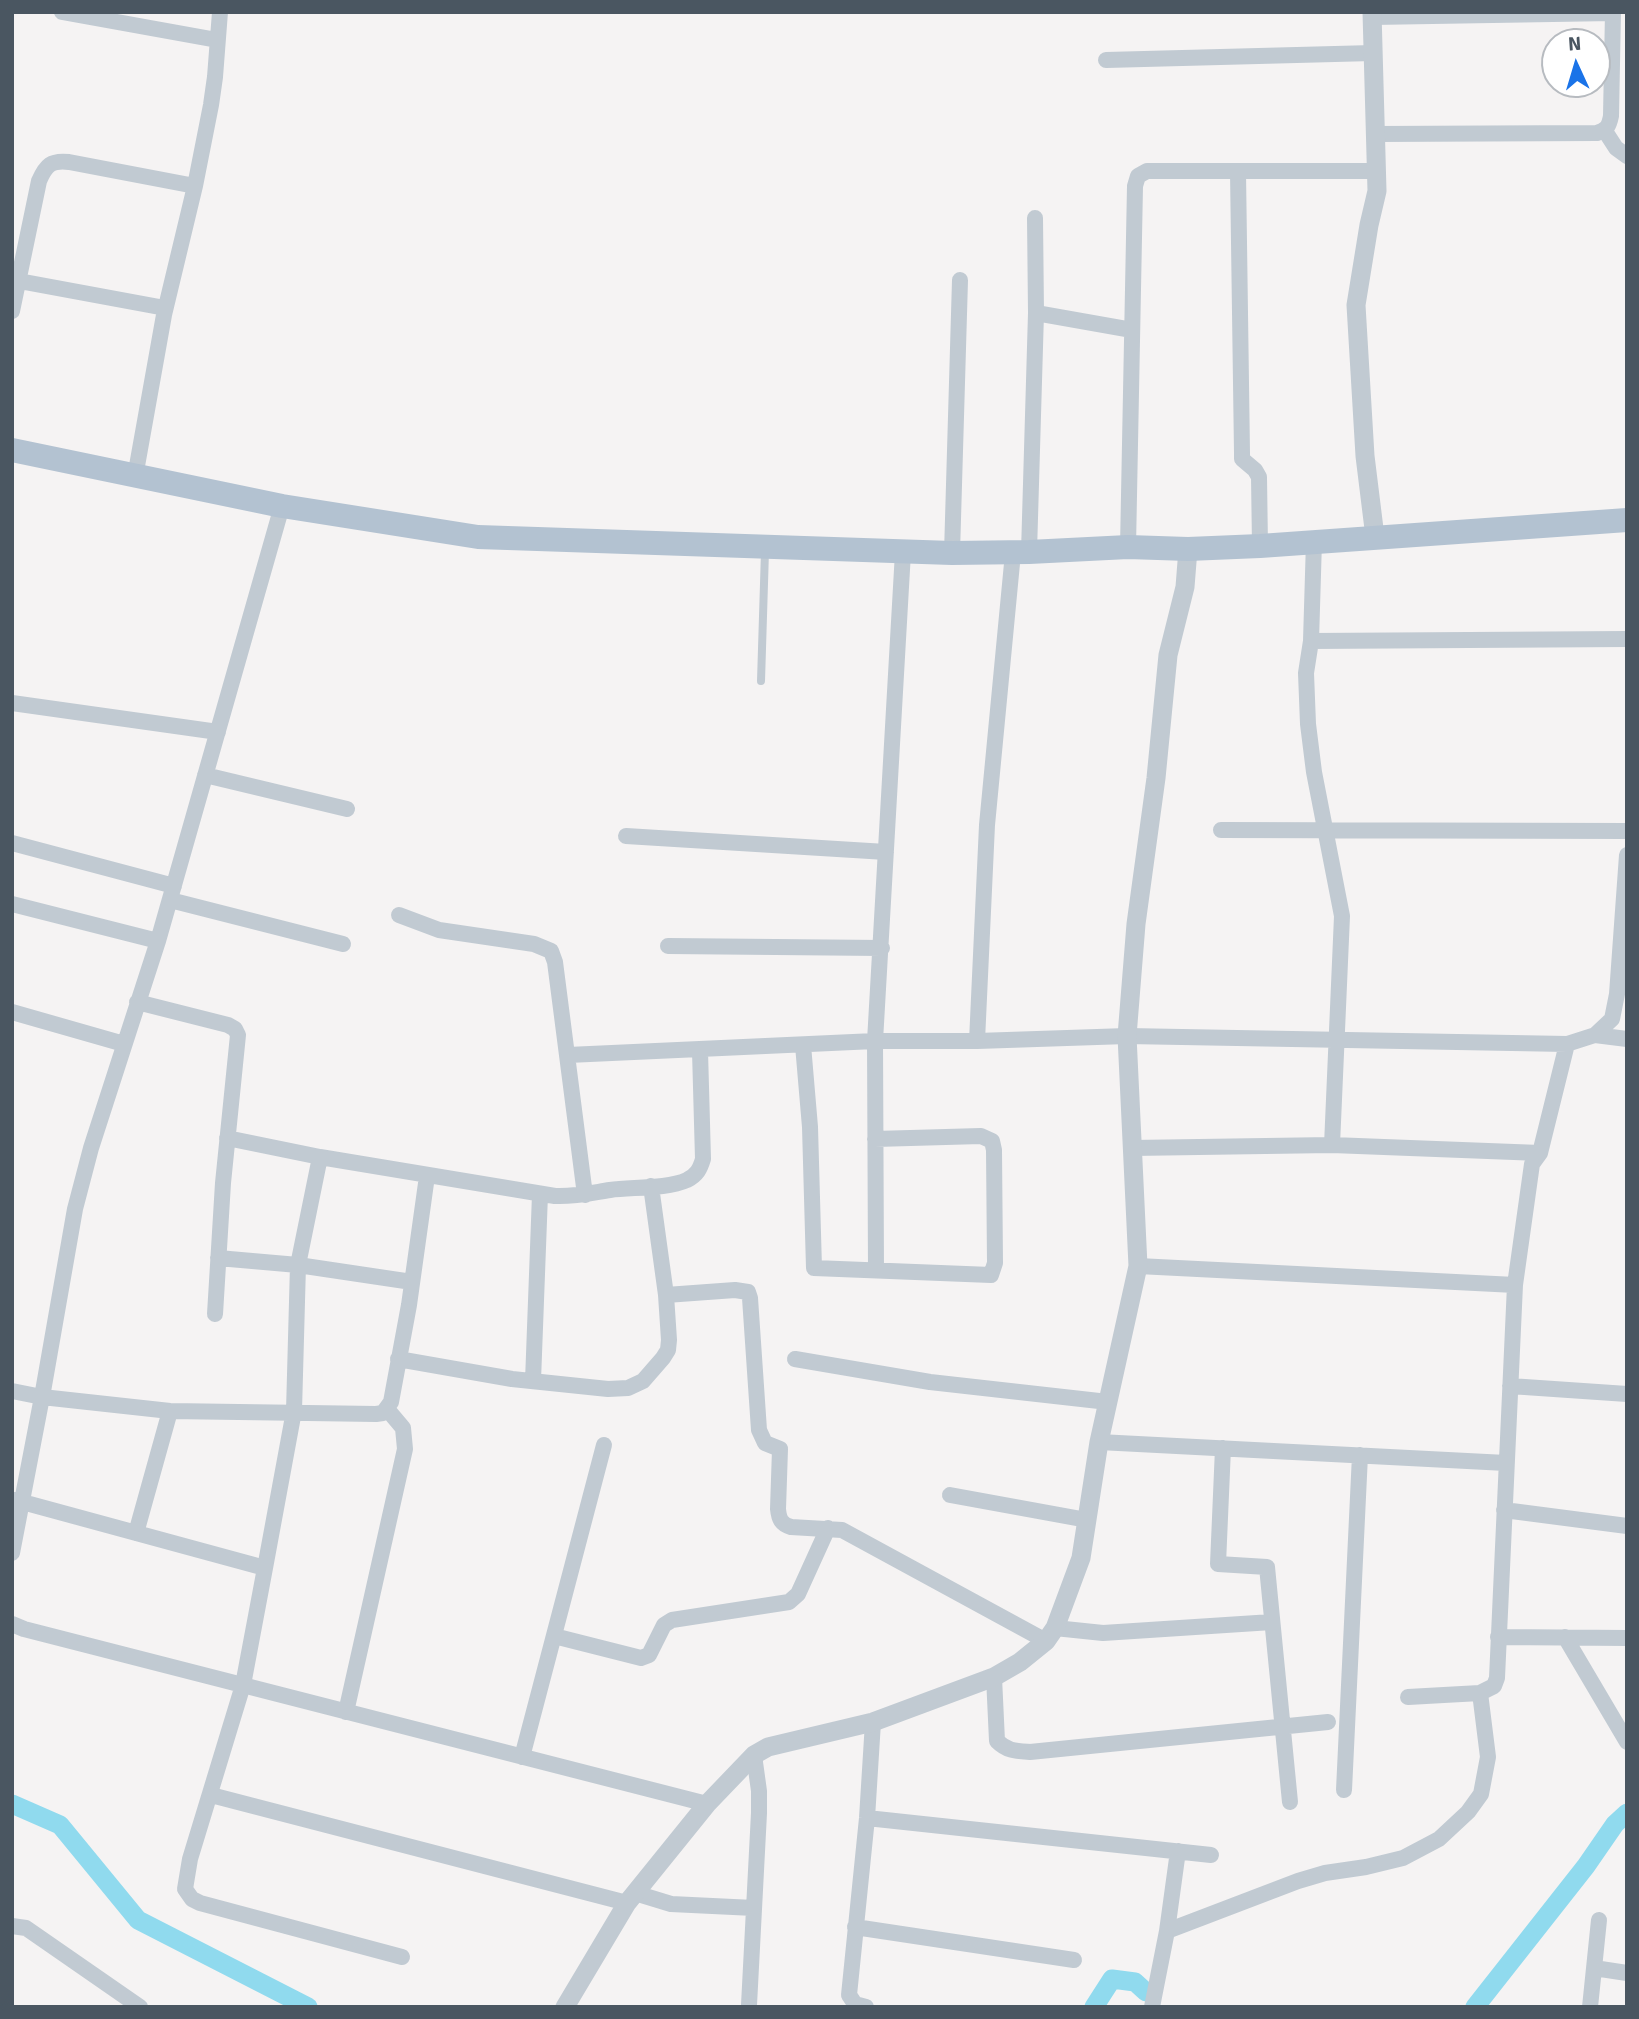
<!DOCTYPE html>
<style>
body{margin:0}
#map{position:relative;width:1639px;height:2019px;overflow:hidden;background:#f5f3f3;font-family:Signika,sans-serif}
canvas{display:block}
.frame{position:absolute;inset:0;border:14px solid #4a5661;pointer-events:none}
.north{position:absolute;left:1541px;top:28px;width:70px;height:70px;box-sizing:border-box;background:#fff;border:2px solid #b7bbc0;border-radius:50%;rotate:356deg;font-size:19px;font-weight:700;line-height:28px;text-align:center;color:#4a5661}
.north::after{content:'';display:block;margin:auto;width:24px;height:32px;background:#1a73e8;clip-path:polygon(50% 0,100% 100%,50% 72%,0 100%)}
</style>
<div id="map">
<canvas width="1639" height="2019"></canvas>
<div class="frame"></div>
<div class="north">N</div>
</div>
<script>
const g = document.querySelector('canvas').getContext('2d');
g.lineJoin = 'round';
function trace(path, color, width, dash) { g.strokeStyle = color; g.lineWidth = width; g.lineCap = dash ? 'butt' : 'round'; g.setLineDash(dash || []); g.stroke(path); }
trace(new Path2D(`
 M 12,1804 L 60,1825 L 138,1920 L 308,2007
 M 1094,2007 L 1112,1979 L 1135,1982 L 1146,1992
 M 1475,2007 L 1586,1866 L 1615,1824 L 1627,1813`), '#90daee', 19);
trace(new Path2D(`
 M 761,681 L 765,551`), '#c1cad2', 8);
trace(new Path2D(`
 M 62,12 L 217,40
 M 1372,17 L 1613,13
 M 1106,60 L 1373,53
 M 1605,131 L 1616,148 L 1627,156
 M 1377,134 L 1597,133 C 1607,130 1609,126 1611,116 L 1613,12
 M 1238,172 L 1242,453 L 1242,459 L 1255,470 L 1259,477 L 1260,546
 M 19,281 L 165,308
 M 12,311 L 39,181 C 46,165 51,160 69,162 L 195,186
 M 1036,313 L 1132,330
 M 135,477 L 164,315 L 195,186 L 211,105 L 215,77 L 220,12
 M 1314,541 L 1311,641 L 1306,673 L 1308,724 L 1314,772 L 1342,916 L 1332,1145
 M 1128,547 L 1135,186 L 1138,176 L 1147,171 L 1376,171
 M 1029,552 L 1036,313 L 1035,218
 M 952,553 L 960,280
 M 1311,641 L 1627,639
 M 12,703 L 218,732
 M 205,775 L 347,809
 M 1221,830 L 1627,831
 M 626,836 L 886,852
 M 12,843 L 174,886
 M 170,900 L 343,944
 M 12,904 L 158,941
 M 399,915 L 439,930 L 534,944 L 551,951 L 555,962 L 585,1195
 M 668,946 L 882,948
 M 137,1002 L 228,1025 L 235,1029 L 238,1035 L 223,1183 L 215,1314
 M 12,1012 L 124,1044
 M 1595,1035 L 1627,1039
 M 977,1041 L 987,825 L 1013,553
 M 803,1045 L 810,1127 L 814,1268 L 991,1275 L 995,1263 L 994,1150 L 992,1141 L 981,1136 L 875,1139
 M 568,1055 L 875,1041 L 977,1041 L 1127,1036 L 1567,1044
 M 227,1138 L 320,1157 L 555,1196 C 574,1197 591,1193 610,1190 C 632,1187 667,1189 687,1180 C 697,1175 700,1169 703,1159 L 700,1051
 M 1132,1148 L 1332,1145 L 1540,1153
 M 320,1157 L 298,1265 L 294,1411 L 265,1568 L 243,1685 L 190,1859 L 185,1889 L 192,1899 L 200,1903 L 402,1957
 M 218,1258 L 298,1265 L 412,1282
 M 1138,1266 L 1515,1285
 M 876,1270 L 875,1041 L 903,552
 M 666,1295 L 735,1290 L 748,1292 L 750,1298 L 759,1430 L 765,1443 L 780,1449 L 778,1509 C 779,1519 781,1524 791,1527 L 842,1530 L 1046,1641
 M 398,1359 L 512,1379 L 608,1389 L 628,1388 L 643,1381 L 663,1358 L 668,1350 L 669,1340 L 666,1295 L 651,1186
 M 795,1359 L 930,1382 L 1108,1402
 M 533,1381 L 540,1194
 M 1510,1386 L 1627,1394
 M 12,1391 L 42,1397 L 75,1209 L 91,1148 L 158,941 L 282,506
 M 1099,1442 L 1506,1463
 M 1223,1448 L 1218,1564 L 1267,1567 L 1290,1802
 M 950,1495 L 1087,1520
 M 15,1500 L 265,1568
 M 1504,1510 L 1627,1526
 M 136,1533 L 170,1411
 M 12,1553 L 42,1397 L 170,1411 L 376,1414 L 383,1413 L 391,1402 L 409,1305 L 427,1176
 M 12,1624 L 24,1629 L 707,1804
 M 1055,1628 L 1103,1633 L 1272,1622
 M 554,1636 L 641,1658 L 649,1655 L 664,1625 L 672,1620 L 789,1602 L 798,1594 L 828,1528
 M 1498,1637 L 1627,1638
 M 1565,1637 L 1627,1742
 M 994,1677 L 997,1741 C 1007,1751 1016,1751 1030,1752 L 1328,1722
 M 1408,1697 L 1480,1693 L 1494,1686 L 1497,1678 L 1515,1285 L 1532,1164 L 1540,1153 L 1567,1044 L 1595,1035 L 1612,1019 L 1617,994 L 1627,855
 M 346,1712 L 405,1449 L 403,1428 L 387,1409
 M 522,1757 L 604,1445
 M 1344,1790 L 1360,1455
 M 211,1795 L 627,1903
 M 867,1818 L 1211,1855
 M 635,1893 L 671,1904 L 754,1908
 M 12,1926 L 26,1928 L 140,2007
 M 855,1927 L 1074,1960
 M 1167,1931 L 1298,1881 L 1325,1873 L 1366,1867 L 1403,1858 L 1439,1839 L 1468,1812 L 1481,1794 L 1488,1757 L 1480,1693
 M 1594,1968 L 1627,1973
 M 749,2005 L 759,1813 L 759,1791 L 754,1755
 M 866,2007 L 855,2004 L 849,1995 L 867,1818 L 873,1722
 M 1152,2007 L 1167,1931 L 1178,1851
 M 1590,2007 L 1599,1920`), '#c1cad2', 16);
trace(new Path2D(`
 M 1372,12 L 1377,191 L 1369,225 L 1356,305 L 1365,456 L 1375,537
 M 565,2007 L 627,1903 L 707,1804 L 754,1755 L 768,1747 L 873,1722 L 994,1677 L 1020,1662 L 1046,1641 L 1055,1628 L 1081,1558 L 1099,1442 L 1138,1266 L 1127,1036 L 1136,924 L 1156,778 L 1168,655 L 1185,587 L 1188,549`), '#c1cad2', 19);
trace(new Path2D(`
 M 12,450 L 282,506 L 478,537 L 952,553 L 1029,552 L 1128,547 L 1188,549 L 1260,546 L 1627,520`), '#b3c2d1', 24);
</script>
